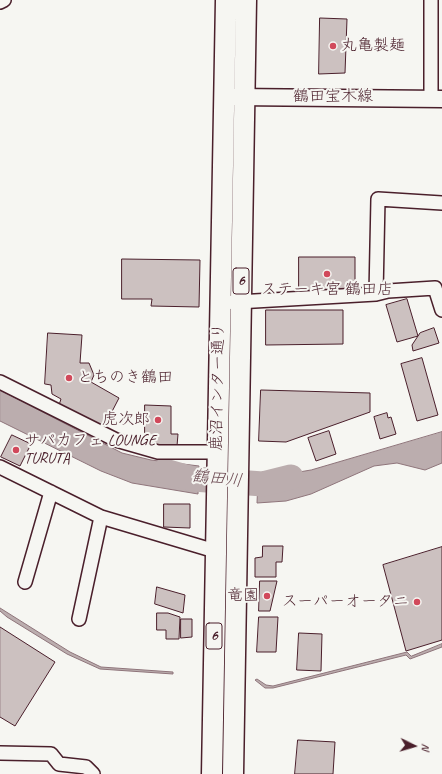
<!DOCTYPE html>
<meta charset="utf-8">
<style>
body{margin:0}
#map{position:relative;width:442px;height:774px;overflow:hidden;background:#f6f6f2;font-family:Caveat,sans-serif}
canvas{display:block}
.north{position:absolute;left:394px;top:726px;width:40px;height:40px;-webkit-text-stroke:3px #f6f6f2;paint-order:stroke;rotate:95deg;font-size:11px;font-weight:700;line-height:16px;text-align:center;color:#4a1f2b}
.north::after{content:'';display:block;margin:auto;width:14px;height:18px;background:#4a1f2b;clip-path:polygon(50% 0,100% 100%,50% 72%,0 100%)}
</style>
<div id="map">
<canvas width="442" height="774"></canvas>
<div class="north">N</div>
</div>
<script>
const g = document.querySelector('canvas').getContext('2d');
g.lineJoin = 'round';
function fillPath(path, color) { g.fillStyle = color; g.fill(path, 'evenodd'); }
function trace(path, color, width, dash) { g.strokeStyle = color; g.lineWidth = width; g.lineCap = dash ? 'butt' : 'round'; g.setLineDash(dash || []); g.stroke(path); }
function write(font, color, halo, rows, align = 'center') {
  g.font = font + ' Caveat,"Klee One",sans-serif'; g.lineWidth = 4; g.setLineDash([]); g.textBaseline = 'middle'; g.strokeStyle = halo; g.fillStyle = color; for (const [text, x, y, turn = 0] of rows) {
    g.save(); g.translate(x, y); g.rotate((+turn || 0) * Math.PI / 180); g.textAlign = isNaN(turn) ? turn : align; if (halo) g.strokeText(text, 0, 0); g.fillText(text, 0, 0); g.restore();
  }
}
const water = new Path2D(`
 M 0,390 L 122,453 L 151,460 L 199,466 L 198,494 L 132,483 L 101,471 L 0,421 Z
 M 442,432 L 442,463 L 425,470 L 397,463 L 374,466 L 311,494 L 286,501 L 257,503 L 258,479 L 311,470 Z
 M 0,608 L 70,652 L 101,667 L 173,672 L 173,674 L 100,669 L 67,654 L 7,617 L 0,611 Z
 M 442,644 L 442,647 L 410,659 L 406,655 L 273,688 L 265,688 L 255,680 L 257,679 L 266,685 L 273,686 L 407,652 L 411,656 Z`);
fillPath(water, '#bbadae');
trace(water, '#8e747a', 1);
trace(new Path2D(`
 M 165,471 L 193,479 L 263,484 L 291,477`), '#bbadae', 25);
const building = new Path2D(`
 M 320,18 L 347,19 L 345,73 L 319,74 Z
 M 299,257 L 355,257 L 355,291 L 299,290 Z
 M 122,259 L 200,260 L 199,307 L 151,306 L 152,299 L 122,299 Z
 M 407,299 L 418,336 L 397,342 L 386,305 Z
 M 266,310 L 343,310 L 343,344 L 266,345 Z
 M 434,328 L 439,343 L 413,351 L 412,345 L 420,333 Z
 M 48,333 L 82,335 L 80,363 L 89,363 L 94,375 L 91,382 L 119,398 L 104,427 L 59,405 L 61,399 L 52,394 L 51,385 L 45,384 Z
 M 422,358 L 438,415 L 417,421 L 401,364 Z
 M 261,390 L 370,393 L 370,412 L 286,442 L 259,441 Z
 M 145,405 L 171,406 L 171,434 L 178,434 L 177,446 L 145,446 Z
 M 387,413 L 388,418 L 391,417 L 396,434 L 380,439 L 374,417 Z
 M 329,431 L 336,454 L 316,461 L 308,438 Z
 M 12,435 L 31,444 L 20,466 L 1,457 Z
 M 164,504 L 190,504 L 190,528 L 164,527 Z
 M 263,546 L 283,546 L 282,562 L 276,562 L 276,577 L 255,577 L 255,558 L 262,557 Z
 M 442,547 L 442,640 L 406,651 L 383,565 Z
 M 260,581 L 277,581 L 270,611 L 259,611 Z
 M 157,587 L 185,595 L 183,613 L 155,604 Z
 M 157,613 L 168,613 L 180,617 L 179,639 L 166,639 L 166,630 L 157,630 Z
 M 259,617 L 278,617 L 276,652 L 257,652 Z
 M 181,619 L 192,619 L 192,637 L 181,638 Z
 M 0,627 L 55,662 L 15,726 L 0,717 Z
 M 299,633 L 322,634 L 321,671 L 297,670 Z
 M 298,740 L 335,742 L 333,774 L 295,774 Z`);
fillPath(building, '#ccc1c0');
trace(building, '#4a1f2b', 1);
const minor = new Path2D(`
 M 431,0 L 431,99
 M 0,2 L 4,0
 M 376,294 L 378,199 L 442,203
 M 220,303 L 376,294 L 388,291 L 435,288 L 442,310
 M 0,382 L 116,440 L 158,452 L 218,452
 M 0,467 L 101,517 L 215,551
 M 25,582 L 51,492
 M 79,619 L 101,517
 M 0,753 L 51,754 L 59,764 L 86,767 L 93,774`);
const tertiary = new Path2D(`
 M 234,97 L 442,99`);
const primary = new Path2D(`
 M 212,774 L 226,0
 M 233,774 L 246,0`);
trace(minor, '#4a1f2b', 16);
trace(tertiary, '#4a1f2b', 19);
trace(primary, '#4a1f2b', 23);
trace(minor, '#f6f6f2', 13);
trace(tertiary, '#f6f6f2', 16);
trace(primary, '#f6f6f2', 20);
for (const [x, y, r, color] of [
 [333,46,4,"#d1495b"],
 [327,274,4,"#d1495b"],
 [69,378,4,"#d1495b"],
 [158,420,4,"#d1495b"],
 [16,450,4,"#d1495b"],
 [267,596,4,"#d1495b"],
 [417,602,4,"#d1495b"]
]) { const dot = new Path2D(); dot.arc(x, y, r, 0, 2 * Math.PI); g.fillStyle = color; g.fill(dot); trace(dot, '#f6f6f2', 1.5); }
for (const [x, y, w] of [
 [241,281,16],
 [214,636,16]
]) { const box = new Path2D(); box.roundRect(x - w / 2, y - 13, w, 26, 3); g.fillStyle = '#f6f6f2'; g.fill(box); trace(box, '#4a1f2b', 1); }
write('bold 15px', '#4a1f2b', null, [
 ["6",241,281],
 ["6",214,636]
]);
write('16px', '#4a1f2b', '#f6f6f2', [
 ["丸亀製麺",341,46],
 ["ステーキ宮 鶴田店",327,290,"center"],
 ["とちのき鶴田",77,378],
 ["虎次郎",150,420,"right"],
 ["サパカフェ LOUNGE",24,441],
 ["TURUTA",24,459],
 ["竜園",259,596,"right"],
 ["スーパーオータニ",409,602,"right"]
], 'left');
write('16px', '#4a1f2b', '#f6f6f2', [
 ["鶴田宝木線",333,97],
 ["鹿沼インター通り",218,387,-89]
]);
write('italic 17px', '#6c4a52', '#f6f6f2', [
 ["鶴田川",217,479,6]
]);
</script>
